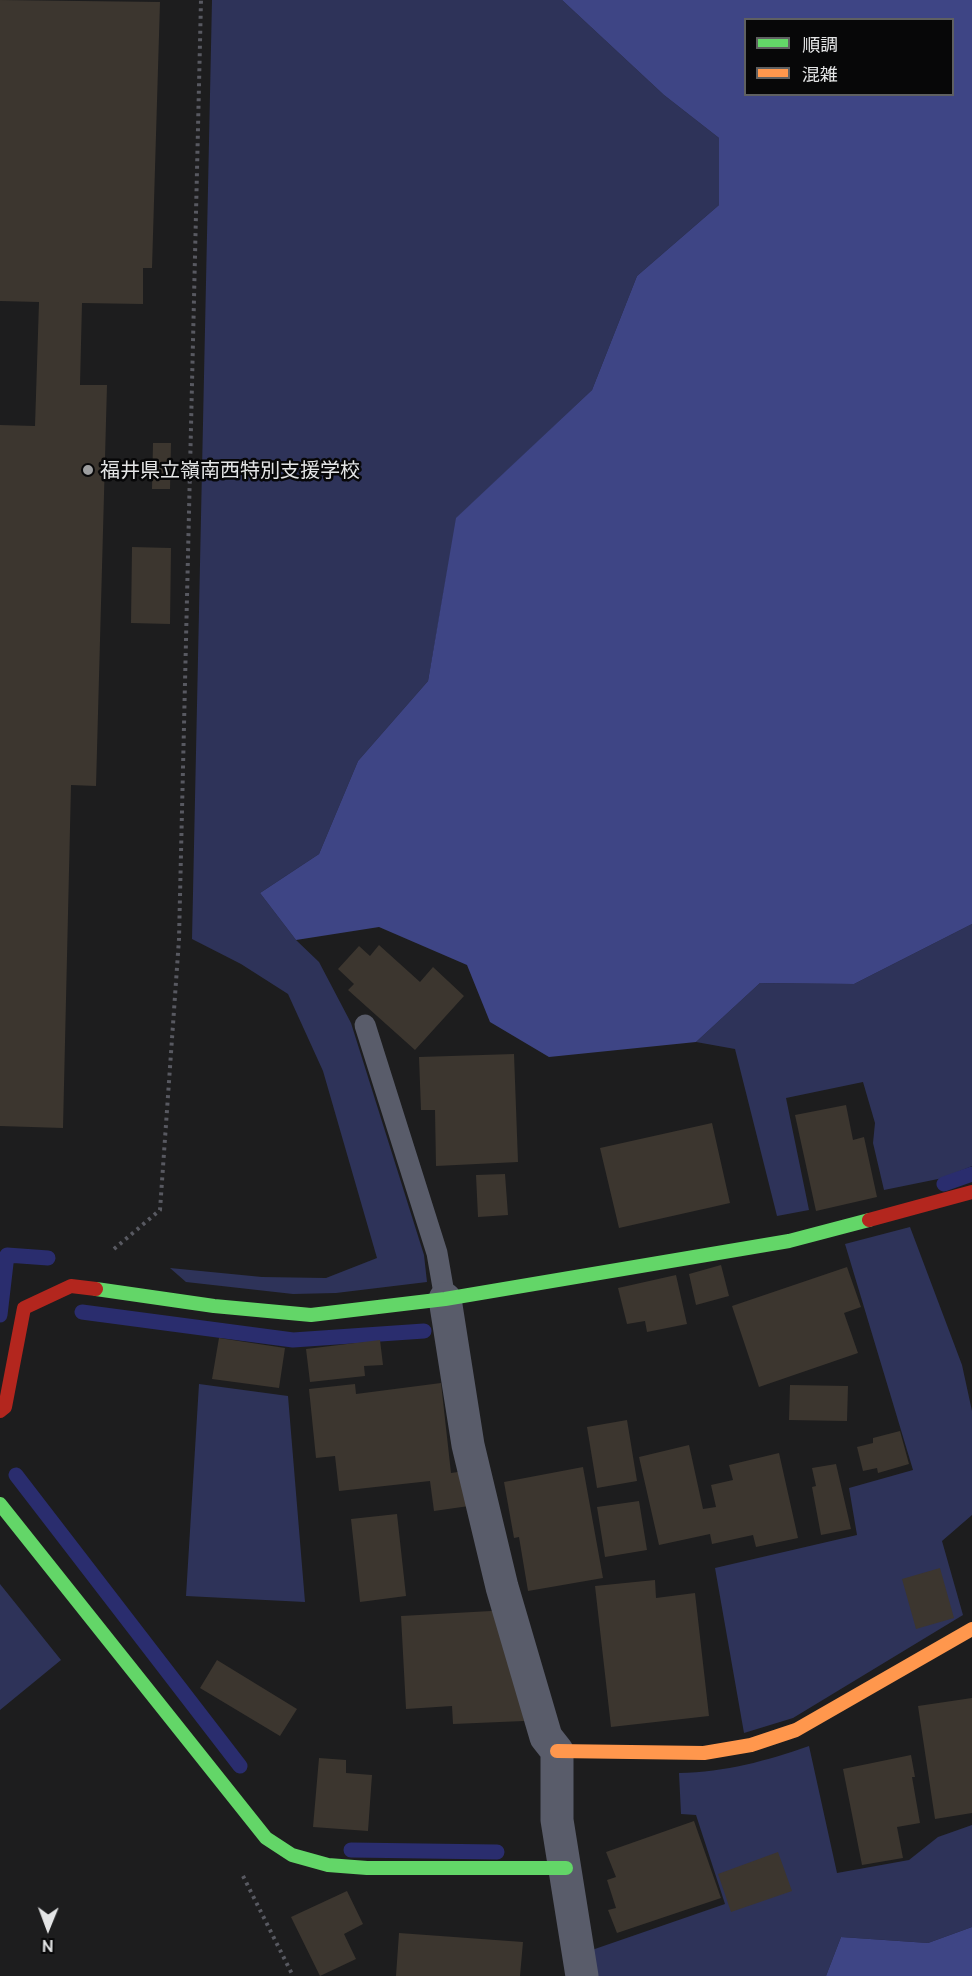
<!DOCTYPE html>
<meta charset="utf-8">
<style>
body{margin:0}
#map{position:relative;width:972px;height:1976px;overflow:hidden;background:#1d1d1e;font-family:Ubuntu,"Noto Sans JP",sans-serif}
canvas{display:block}
.legend{position:absolute;left:744px;top:18px;width:210px;height:78px;box-sizing:border-box;background:#070708;border:2px solid #5f6061;margin:0;padding:8px 10px;list-style:none;font-size:18px;color:#e4e5e6}
.legend li{display:flex;align-items:center;gap:12px;height:30px}
.legend b{width:30px;border:2px solid #5f6061}
.north{position:absolute;left:18px;top:1898px;width:60px;height:60px;-webkit-text-stroke:4px #070708;paint-order:stroke;rotate:181deg;font-size:16px;font-weight:700;line-height:24px;text-align:center;color:#e4e5e6}
.north::after{content:'';display:block;margin:auto;width:21px;height:27px;background:#e4e5e6;clip-path:polygon(50% 0,100% 100%,50% 72%,0 100%)}
</style>
<div id="map">
<canvas width="972" height="1976"></canvas>
<ul class="legend">
<li><b style="height:8px;background:#63d668"></b>順調</li>
<li><b style="height:8px;background:#ff974d"></b>混雑</li>
</ul>
<div class="north">N</div>
</div>
<script>
const g = document.querySelector('canvas').getContext('2d');
g.lineJoin = 'round';
function fillPath(path, color) { g.fillStyle = color; g.fill(path, 'evenodd'); }
function trace(path, color, width, dash) { g.strokeStyle = color; g.lineWidth = width; g.lineCap = dash ? 'butt' : 'round'; g.setLineDash(dash || []); g.stroke(path); }
function write(font, color, halo, rows, align = 'center') {
  g.font = font + ' Ubuntu,"Noto Sans JP",sans-serif'; g.lineWidth = 5; g.setLineDash([]); g.textBaseline = 'middle'; g.strokeStyle = halo; g.fillStyle = color; for (const [text, x, y, turn = 0] of rows) {
    g.save(); g.translate(x, y); g.rotate((+turn || 0) * Math.PI / 180); g.textAlign = isNaN(turn) ? turn : align; if (halo) g.strokeText(text, 0, 0); g.fillText(text, 0, 0); g.restore();
  }
}
fillPath(new Path2D(`
 M 212,0 L 562,0 L 664,95 L 719,138 L 719,205 L 637,276 L 592,390 L 457,518 L 428,681 L 358,761 L 319,854 L 260,893 L 296,940 L 319,962 L 351,1023 L 424,1255 L 427,1282 L 336,1293 L 293,1294 L 186,1282 L 170,1268 L 262,1277 L 326,1278 L 377,1258 L 323,1071 L 288,994 L 241,964 L 192,939 Z
 M 972,924 L 972,1166 L 943,1178 L 884,1190 L 873,1143 L 875,1123 L 863,1082 L 786,1098 L 809,1210 L 777,1216 L 735,1049 L 696,1042 L 760,983 L 854,984 Z
 M 910,1227 L 962,1365 L 972,1411 L 972,1515 L 942,1541 L 963,1615 L 793,1718 L 744,1733 L 715,1568 L 857,1535 L 849,1488 L 913,1470 L 845,1244 Z
 M 199,1384 L 288,1396 L 305,1602 L 186,1596 Z
 M 0,1584 L 61,1660 L 0,1710 Z
 M 809,1746 L 837,1873 L 909,1860 L 938,1837 L 972,1825 L 972,1927 L 928,1943 L 841,1937 L 826,1976 L 593,1976 L 589,1951 L 725,1904 L 696,1815 L 681,1814 L 679,1773 C 726,1772 766,1761 809,1746 Z`), '#2e3359');
fillPath(new Path2D(`
 M 562,0 L 972,0 L 972,924 L 854,984 L 760,983 L 696,1042 L 549,1057 L 490,1022 L 467,965 L 379,927 L 296,940 L 260,893 L 319,854 L 358,761 L 428,681 L 456,518 L 592,390 L 637,276 L 719,205 L 719,138 L 664,95 ZM 746,20 L 952,20 L 952,94 L 746,94 Z
 M 972,1927 L 972,1976 L 826,1976 L 841,1937 L 928,1943 Z`), '#3e4585');
trace(new Path2D(`
 M 944,1184 L 972,1174
 M 82,1312 L 293,1340 L 424,1331
 M 0,1315 L 7,1255 L 48,1258
 M 16,1475 L 240,1766
 M 351,1850 L 497,1852`), '#2a2d6e', 15);
fillPath(new Path2D(`
 M 0,0 L 160,2 L 152,268 L 143,268 L 143,304 L 82,303 L 80,385 L 107,385 L 96,786 L 71,785 L 63,1128 L 0,1126 L 0,425 L 35,426 L 39,302 L 0,301 Z
 M 153,443 L 171,443 L 170,489 L 152,489 Z
 M 132,547 L 171,548 L 170,624 L 131,623 Z
 M 379,945 L 420,982 L 433,967 L 464,996 L 415,1050 L 348,990 L 354,984 L 338,969 L 359,946 L 370,956 Z
 M 514,1054 L 518,1162 L 436,1166 L 435,1110 L 421,1110 L 419,1057 Z
 M 846,1105 L 853,1140 L 864,1137 L 877,1197 L 816,1211 L 795,1115 Z
 M 712,1123 L 730,1203 L 619,1228 L 600,1148 Z
 M 505,1174 L 508,1215 L 478,1217 L 476,1175 Z
 M 721,1265 L 729,1296 L 696,1305 L 689,1274 Z
 M 847,1267 L 861,1307 L 844,1313 L 858,1353 L 759,1387 L 732,1306 Z
 M 676,1275 L 687,1324 L 647,1332 L 645,1321 L 627,1324 L 618,1288 Z
 M 219,1338 L 285,1348 L 279,1388 L 212,1379 Z
 M 380,1340 L 383,1365 L 364,1366 L 365,1376 L 310,1382 L 306,1349 Z
 M 441,1383 L 451,1473 L 465,1471 L 469,1506 L 434,1511 L 430,1481 L 339,1491 L 335,1456 L 316,1458 L 309,1389 L 355,1384 L 356,1394 Z
 M 790,1385 L 848,1386 L 847,1421 L 789,1420 Z
 M 627,1420 L 637,1481 L 597,1488 L 587,1427 Z
 M 900,1431 L 909,1464 L 878,1473 L 877,1468 L 863,1471 L 857,1447 L 873,1443 L 873,1438 Z
 M 689,1445 L 703,1509 L 716,1507 L 711,1485 L 733,1480 L 729,1465 L 779,1453 L 798,1538 L 756,1547 L 753,1535 L 712,1544 L 710,1534 L 659,1545 L 639,1457 Z
 M 836,1464 L 851,1529 L 821,1535 L 812,1487 L 816,1486 L 812,1468 Z
 M 583,1467 L 603,1578 L 528,1591 L 519,1537 L 514,1538 L 504,1482 Z
 M 639,1501 L 647,1550 L 605,1557 L 597,1507 Z
 M 397,1514 L 406,1596 L 360,1602 L 351,1519 Z
 M 940,1568 L 954,1618 L 916,1629 L 902,1579 Z
 M 655,1580 L 656,1598 L 695,1593 L 709,1716 L 611,1727 L 595,1586 Z
 M 509,1610 L 520,1658 L 524,1721 L 453,1724 L 452,1706 L 406,1709 L 401,1616 Z
 M 217,1660 L 297,1709 L 280,1736 L 200,1688 Z
 M 972,1698 L 972,1813 L 935,1819 L 918,1706 Z
 M 911,1755 L 915,1777 L 912,1777 L 920,1823 L 897,1827 L 903,1858 L 862,1865 L 843,1769 Z
 M 319,1758 L 346,1760 L 346,1773 L 372,1775 L 368,1831 L 313,1827 Z
 M 694,1821 L 721,1898 L 617,1933 L 608,1910 L 616,1908 L 607,1880 L 616,1877 L 606,1852 Z
 M 778,1852 L 792,1891 L 731,1912 L 718,1874 Z
 M 347,1891 L 363,1924 L 344,1934 L 356,1959 L 320,1976 L 291,1917 Z
 M 399,1933 L 523,1942 L 520,1976 L 396,1976 Z`), '#3c362f');
trace(new Path2D(`
 M 114,1249 L 160,1210 L 179,939 L 201,0
 M 243,1876 L 293,1976`), '#585961', 4, [3, 4.5]);
trace(new Path2D(`
 M 365,1025 L 437,1253 L 445,1299`), '#595c6a', 21);
trace(new Path2D(`
 M 445,1299 L 468,1445 L 502,1587 L 546,1737 L 557,1751 L 557,1820 L 582,1976`), '#595c6a', 33);
trace(new Path2D(`
 M 96,1289 L 214,1306 L 311,1315 L 445,1299 L 789,1241 L 869,1220
 M 0,1504 L 266,1838 L 292,1855 L 328,1865 L 367,1868 L 566,1868`), '#63d668', 14);
trace(new Path2D(`
 M 557,1751 L 704,1753 L 751,1745 L 796,1730 L 972,1629`), '#ff974d', 14);
trace(new Path2D(`
 M 869,1220 L 972,1192
 M 0,1411 L 5,1407 L 24,1308 L 71,1286 L 96,1289`), '#b3261e', 14);
for (const [x, y, r, color] of [
 [88,470,6,"#9e9fa0"]
]) { const dot = new Path2D(); dot.arc(x, y, r, 0, 2 * Math.PI); g.fillStyle = color; g.fill(dot); trace(dot, '#070708', 2); }
write('20px', '#e4e5e6', '#070708', [
 ["福井県立嶺南西特別支援学校",100,470]
], 'left');
</script>
